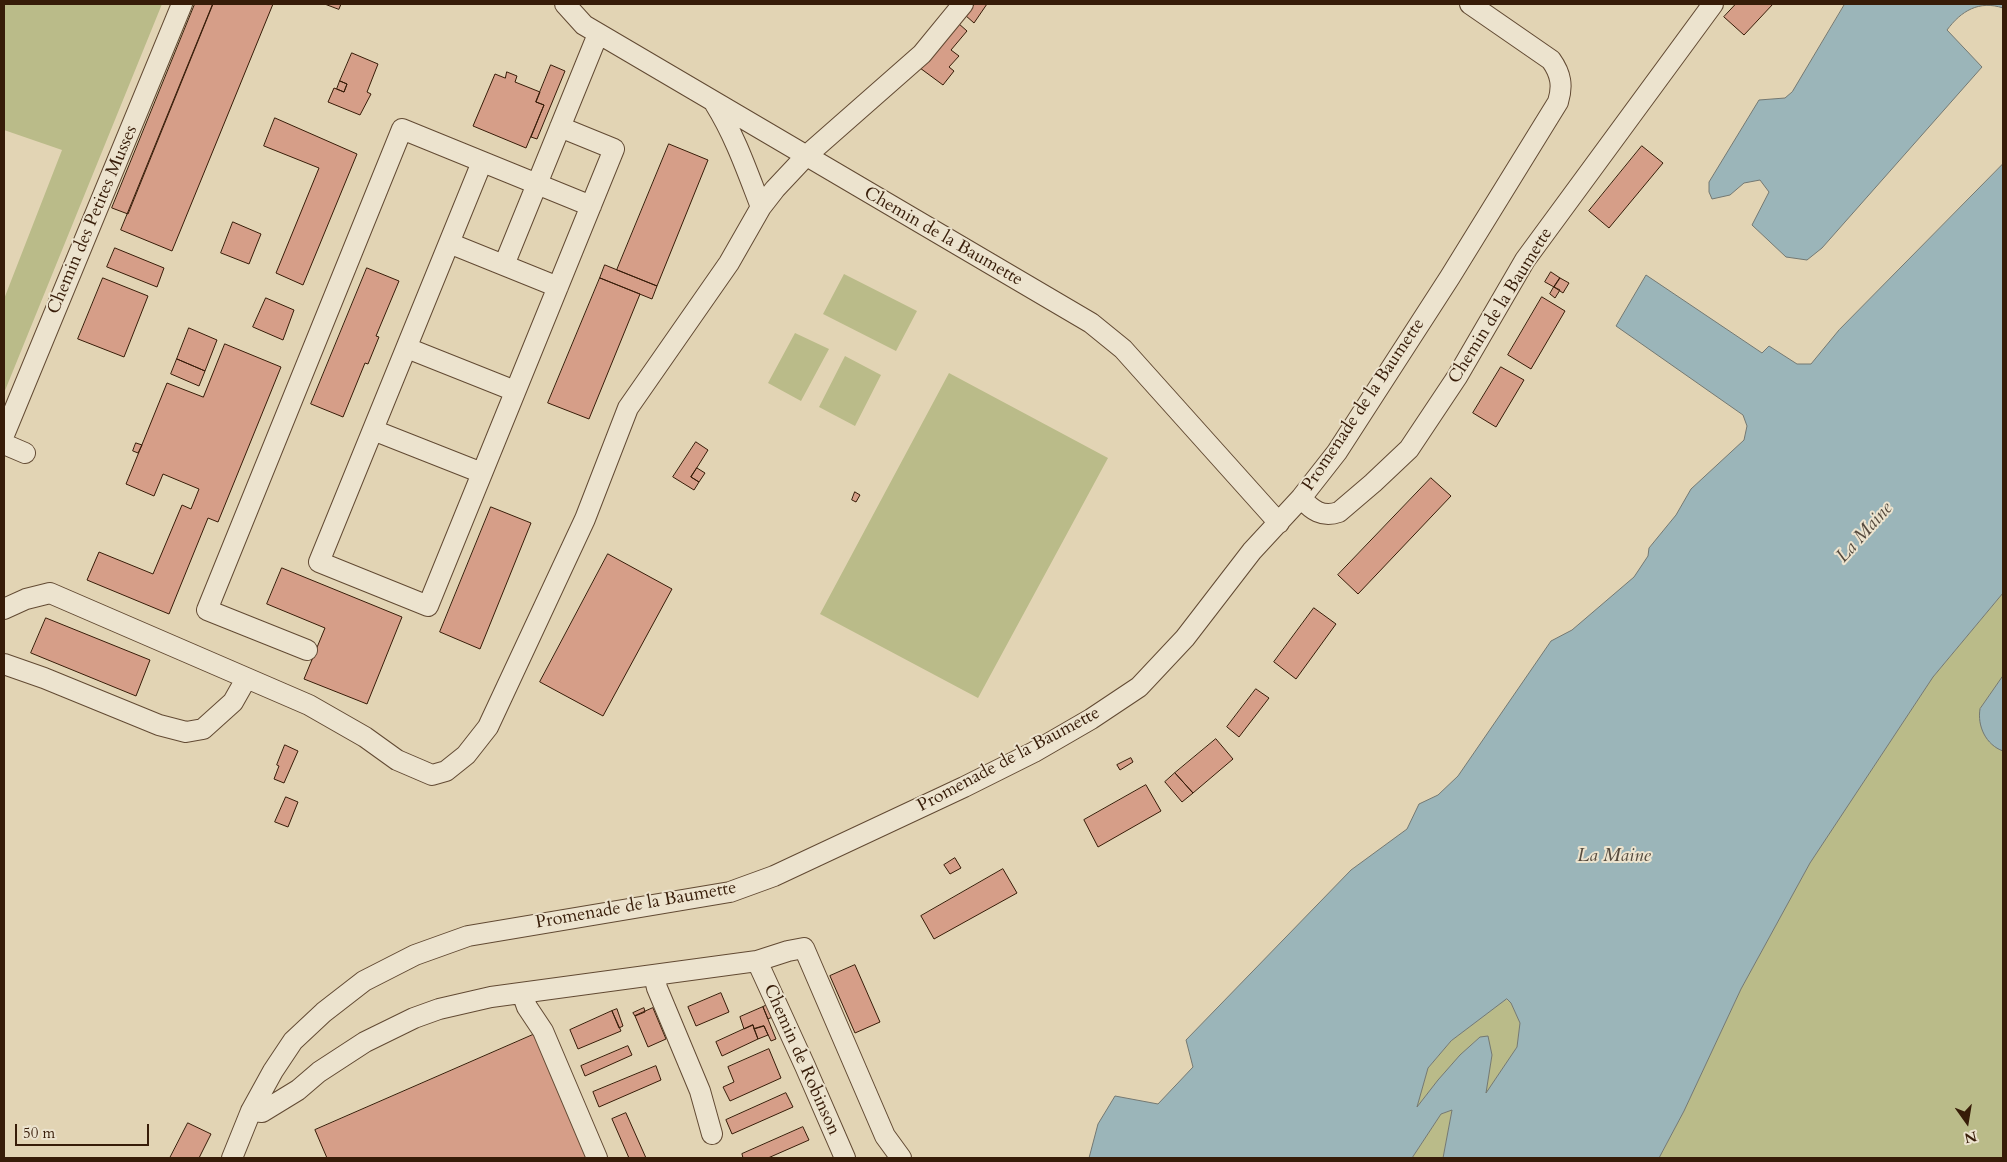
<!DOCTYPE html>
<style>
body{margin:0}
#map{position:relative;width:2007px;height:1162px;overflow:hidden;background:#e2d4b4;font-family:Cardo,serif}
canvas{display:block}
.frame{position:absolute;inset:0;border:5px solid #371c08;pointer-events:none}
.north{position:absolute;left:1942px;top:1097px;width:50px;height:50px;-webkit-text-stroke:4px #ece3ce;paint-order:stroke;rotate:167deg;font-size:14px;font-weight:700;line-height:20px;text-align:center;color:#371c08}
.north::after{content:'';display:block;margin:auto;width:18px;height:22px;background:#371c08;clip-path:polygon(50% 0,100% 100%,50% 72%,0 100%)}
.scale{position:absolute;left:15px;top:1124px;width:134px;height:22px;box-sizing:border-box;border:2px solid #371c08;border-top:0;padding-left:6px;font-size:15px;line-height:18px;white-space:nowrap;color:#371c08;-webkit-text-stroke:4px #ece3ce;paint-order:stroke}
</style>
<div id="map">
<canvas width="2007" height="1162"></canvas>
<div class="frame"></div>
<div class="north">N</div>
<div class="scale">50 m</div>
</div>
<script>
const g = document.querySelector('canvas').getContext('2d');
g.lineJoin = 'round';
function fillPath(path, color) { g.fillStyle = color; g.fill(path, 'evenodd'); }
function trace(path, color, width, dash) { g.strokeStyle = color; g.lineWidth = width; g.lineCap = dash ? 'butt' : 'round'; g.setLineDash(dash || []); g.stroke(path); }
function write(font, color, halo, rows, align = 'center') {
  g.font = font + ' Cardo,serif'; g.lineWidth = 4; g.setLineDash([]); g.textBaseline = 'middle'; g.strokeStyle = halo; g.fillStyle = color; for (const [text, x, y, turn = 0] of rows) {
    g.save(); g.translate(x, y); g.rotate((+turn || 0) * Math.PI / 180); g.textAlign = isNaN(turn) ? turn : align; if (halo) g.strokeText(text, 0, 0); g.fillText(text, 0, 0); g.restore();
  }
}
fillPath(new Path2D(`
 M 4,4 L 162,4 L 4,393 L 4,299 L 62,150 L 4,130 Z
 M 844,274 L 917,311 L 896,351 L 823,314 Z
 M 795,333 L 829,349 L 801,401 L 768,383 Z
 M 845,356 L 881,375 L 855,426 L 819,407 Z
 M 949,373 L 1108,458 L 978,698 L 820,614 Z
 M 2003,593 L 2003,676 L 1980,709 L 2000,750 L 2003,751 L 2003,1158 L 1659,1158 L 1684,1111 L 1741,989 L 1810,863 L 1933,677 Z
 M 1506,999 L 1511,1003 L 1520,1023 L 1517,1047 L 1485,1095 L 1492,1055 L 1480,1037 C 1455,1059 1436,1082 1416,1109 L 1428,1068 L 1451,1041 Z
 M 1452,1110 L 1443,1158 L 1412,1158 L 1441,1114 Z`), '#babb89');
const water = new Path2D(`
 M 1845,4 L 2003,4 L 2003,8 C 1979,0 1961,11 1947,30 L 1982,67 L 1822,248 L 1807,260 L 1786,257 L 1752,225 L 1769,192 L 1760,180 L 1744,183 L 1730,195 L 1712,199 L 1709,192 L 1709,182 L 1759,100 L 1785,98 L 1792,92 Z
 M 2003,164 L 2003,593 L 1933,677 L 1810,863 L 1741,989 L 1684,1111 L 1659,1158 L 1443,1158 L 1452,1110 L 1441,1114 L 1412,1158 L 1089,1158 L 1098,1124 L 1115,1096 L 1158,1104 L 1193,1067 L 1186,1040 L 1351,870 L 1407,829 L 1419,804 L 1438,795 L 1458,776 L 1551,641 L 1572,630 L 1634,577 L 1648,556 L 1649,548 L 1676,515 L 1691,489 L 1744,440 L 1747,426 L 1743,415 L 1616,326 L 1646,275 L 1762,353 L 1769,346 L 1797,364 L 1811,364 L 1839,330 ZM 1507,999 L 1511,1003 L 1520,1023 L 1517,1047 L 1486,1093 L 1492,1055 L 1488,1036 L 1480,1037 L 1460,1055 L 1438,1080 L 1417,1107 L 1428,1068 L 1451,1041 Z
 M 2003,676 L 2003,751 C 1986,745 1977,726 1980,709 Z`);
fillPath(water, '#9bb5b9');
trace(water, '#737872', 1);
const building = new Path2D(`
 M 195,4 L 213,4 L 128,214 L 112,208 Z
 M 213,4 L 273,4 L 172,251 L 121,230 Z
 M 325,4 L 341,4 L 339,9 Z
 M 975,4 L 987,4 L 974,23 L 965,15 Z
 M 1736,4 L 1773,4 L 1744,35 L 1724,17 Z
 M 958,23 L 967,31 L 951,50 L 959,56 L 949,67 L 954,71 L 943,85 L 920,68 Z
 M 352,53 L 378,64 L 367,92 L 371,94 L 360,115 L 328,102 L 334,88 L 344,92 L 347,84 L 340,81 Z
 M 551,65 L 565,71 L 537,139 L 531,137 L 544,105 L 536,102 Z
 M 507,72 L 517,76 L 515,82 L 540,92 L 536,102 L 544,105 L 526,148 L 473,126 L 495,74 L 505,78 Z
 M 340,81 L 347,84 L 344,92 L 337,89 Z
 M 275,118 L 357,154 L 303,285 L 276,273 L 319,168 L 264,146 Z
 M 669,144 L 708,160 L 657,286 L 617,270 Z
 M 1642,146 L 1663,163 L 1609,228 L 1589,211 Z
 M 233,222 L 261,234 L 249,264 L 221,253 Z
 M 115,248 L 164,268 L 157,287 L 107,267 Z
 M 605,265 L 657,286 L 652,299 L 600,278 Z
 M 367,268 L 399,281 L 376,336 L 379,337 L 368,364 L 365,363 L 343,417 L 311,404 Z
 M 1551,272 L 1560,278 L 1554,287 L 1545,282 Z
 M 103,278 L 148,296 L 124,357 L 78,339 Z
 M 600,278 L 640,294 L 589,419 L 548,403 Z
 M 1560,278 L 1569,283 L 1563,293 L 1554,287 Z
 M 1554,287 L 1560,290 L 1555,298 L 1550,294 Z
 M 1542,297 L 1565,311 L 1531,369 L 1508,355 Z
 M 266,298 L 294,310 L 283,340 L 253,327 Z
 M 189,328 L 217,340 L 205,371 L 177,359 Z
 M 225,344 L 281,367 L 218,522 L 208,518 L 169,614 L 87,580 L 99,552 L 153,574 L 182,505 L 191,509 L 199,489 L 163,474 L 154,496 L 126,484 L 167,383 L 203,397 Z
 M 177,359 L 205,371 L 199,386 L 171,374 Z
 M 1501,367 L 1524,380 L 1496,427 L 1473,413 Z
 M 696,442 L 708,450 L 691,477 L 699,482 L 694,490 L 673,477 Z
 M 136,443 L 142,445 L 138,453 L 133,451 Z
 M 697,468 L 705,473 L 699,482 L 691,477 Z
 M 1431,478 L 1451,496 L 1358,594 L 1338,575 Z
 M 855,492 L 860,495 L 856,502 L 852,500 Z
 M 491,507 L 531,523 L 480,649 L 440,632 Z
 M 608,554 L 672,589 L 603,716 L 540,682 Z
 M 282,568 L 402,617 L 367,704 L 304,679 L 325,628 L 267,604 Z
 M 1314,608 L 1336,624 L 1296,679 L 1274,662 Z
 M 46,618 L 150,660 L 136,696 L 31,653 Z
 M 1256,689 L 1269,698 L 1239,737 L 1227,727 Z
 M 1216,739 L 1233,759 L 1193,793 L 1175,773 Z
 M 285,745 L 298,751 L 284,783 L 274,779 L 279,766 L 277,765 Z
 M 1131,758 L 1133,762 L 1120,770 L 1117,765 Z
 M 1175,773 L 1193,793 L 1182,802 L 1165,782 Z
 M 1146,785 L 1161,811 L 1098,847 L 1084,820 Z
 M 286,797 L 298,802 L 288,827 L 275,822 Z
 M 955,858 L 961,868 L 950,874 L 944,865 Z
 M 1003,869 L 1017,893 L 934,939 L 921,916 Z
 M 855,965 L 880,1022 L 855,1033 L 830,976 Z
 M 721,993 L 729,1012 L 696,1026 L 688,1007 Z
 M 767,1005 L 772,1017 L 768,1019 L 763,1007 Z
 M 763,1007 L 776,1039 L 771,1041 L 764,1026 L 754,1029 L 753,1025 L 744,1029 L 740,1017 Z
 M 644,1008 L 645,1012 L 635,1016 L 633,1013 Z
 M 653,1008 L 666,1039 L 648,1047 L 635,1016 Z
 M 617,1009 L 623,1026 L 619,1028 L 612,1011 Z
 M 612,1011 L 621,1031 L 578,1049 L 570,1030 Z
 M 753,1025 L 758,1039 L 722,1056 L 716,1042 Z
 M 764,1026 L 768,1035 L 758,1039 L 754,1029 Z
 M 535,1034 L 589,1158 L 327,1158 L 315,1130 Z
 M 628,1046 L 632,1055 L 585,1076 L 581,1066 Z
 M 769,1049 L 781,1078 L 730,1101 L 723,1087 L 734,1082 L 728,1067 Z
 M 656,1066 L 661,1080 L 599,1107 L 593,1092 Z
 M 786,1093 L 793,1107 L 732,1134 L 726,1120 Z
 M 626,1113 L 646,1158 L 629,1158 L 612,1119 Z
 M 188,1123 L 211,1134 L 199,1158 L 170,1158 Z
 M 803,1127 L 809,1140 L 768,1158 L 743,1158 L 742,1154 Z`);
fillPath(building, '#d69e88');
trace(building, '#371c08', 1);
const minor = new Path2D(`
 M 565,4 L 584,25 L 1091,323 L 1123,349 L 1279,523
 M 715,104 C 735,136 747,171 761,207
 M 482,162 L 319,562 L 428,606 L 614,149 L 560,127
 M 449,243 L 558,287
 M 504,265 L 598,34
 M 407,348 L 515,391
 M 373,430 L 482,473
 M 4,435 L 182,4
 M 4,444 L 25,453
 M 1301,498 C 1312,510 1322,518 1339,512 L 1373,483 L 1409,449 L 1457,377 L 1525,260 L 1713,4
 M 4,609 L 26,599 L 50,593 L 309,705 L 365,737 L 397,760 L 432,775 L 446,771 L 466,755 L 488,727 L 585,519 L 628,408 L 729,263 L 761,207 L 775,189 L 806,156 L 922,54 L 963,4
 M 307,650 L 207,610 L 402,129 L 591,206
 M 4,664 L 44,678 L 159,725 L 186,732 L 203,729 L 233,702 L 246,679
 M 757,961 L 805,1066 L 845,1158
 M 654,975 L 657,988 L 700,1091 L 712,1134
 M 522,993 L 527,1007 L 543,1031 L 597,1158
 M 251,1111 L 262,1112 L 298,1090 L 319,1072 L 365,1042 L 414,1018 L 439,1009 L 491,997 L 757,961 L 788,951 L 804,948 L 885,1136 L 901,1158
 M 232,1158 L 251,1111 L 273,1071 L 293,1041 L 324,1012 L 364,981 L 415,955 L 468,936 L 730,892 L 774,876 L 964,787 L 1034,752 L 1091,719 L 1139,687 L 1185,638 L 1252,551 L 1301,498 L 1337,452 L 1450,277 L 1558,102 C 1563,86 1561,74 1551,60 L 1470,4`);
trace(minor, '#624a33', 22);
trace(minor, '#ece3ce', 20);
write('18px', '#371c08', '#ece3ce', [
 ["Chemin des Petites Musses",93,220,-67],
 ["Chemin de la Baumette",943,237,30],
 ["Chemin de la Baumette",1501,306,-58],
 ["Promenade de la Baumette",1364,405,-56],
 ["Promenade de la Baumette",1009,760,-28],
 ["Promenade de la Baumette",636,906,-10],
 ["Chemin de Robinson",801,1060,66]
]);
write('italic 19px', '#554a3d', '#ece3ce', [
 ["La Maine",1865,533,-48],
 ["La Maine",1614,857]
]);
</script>
